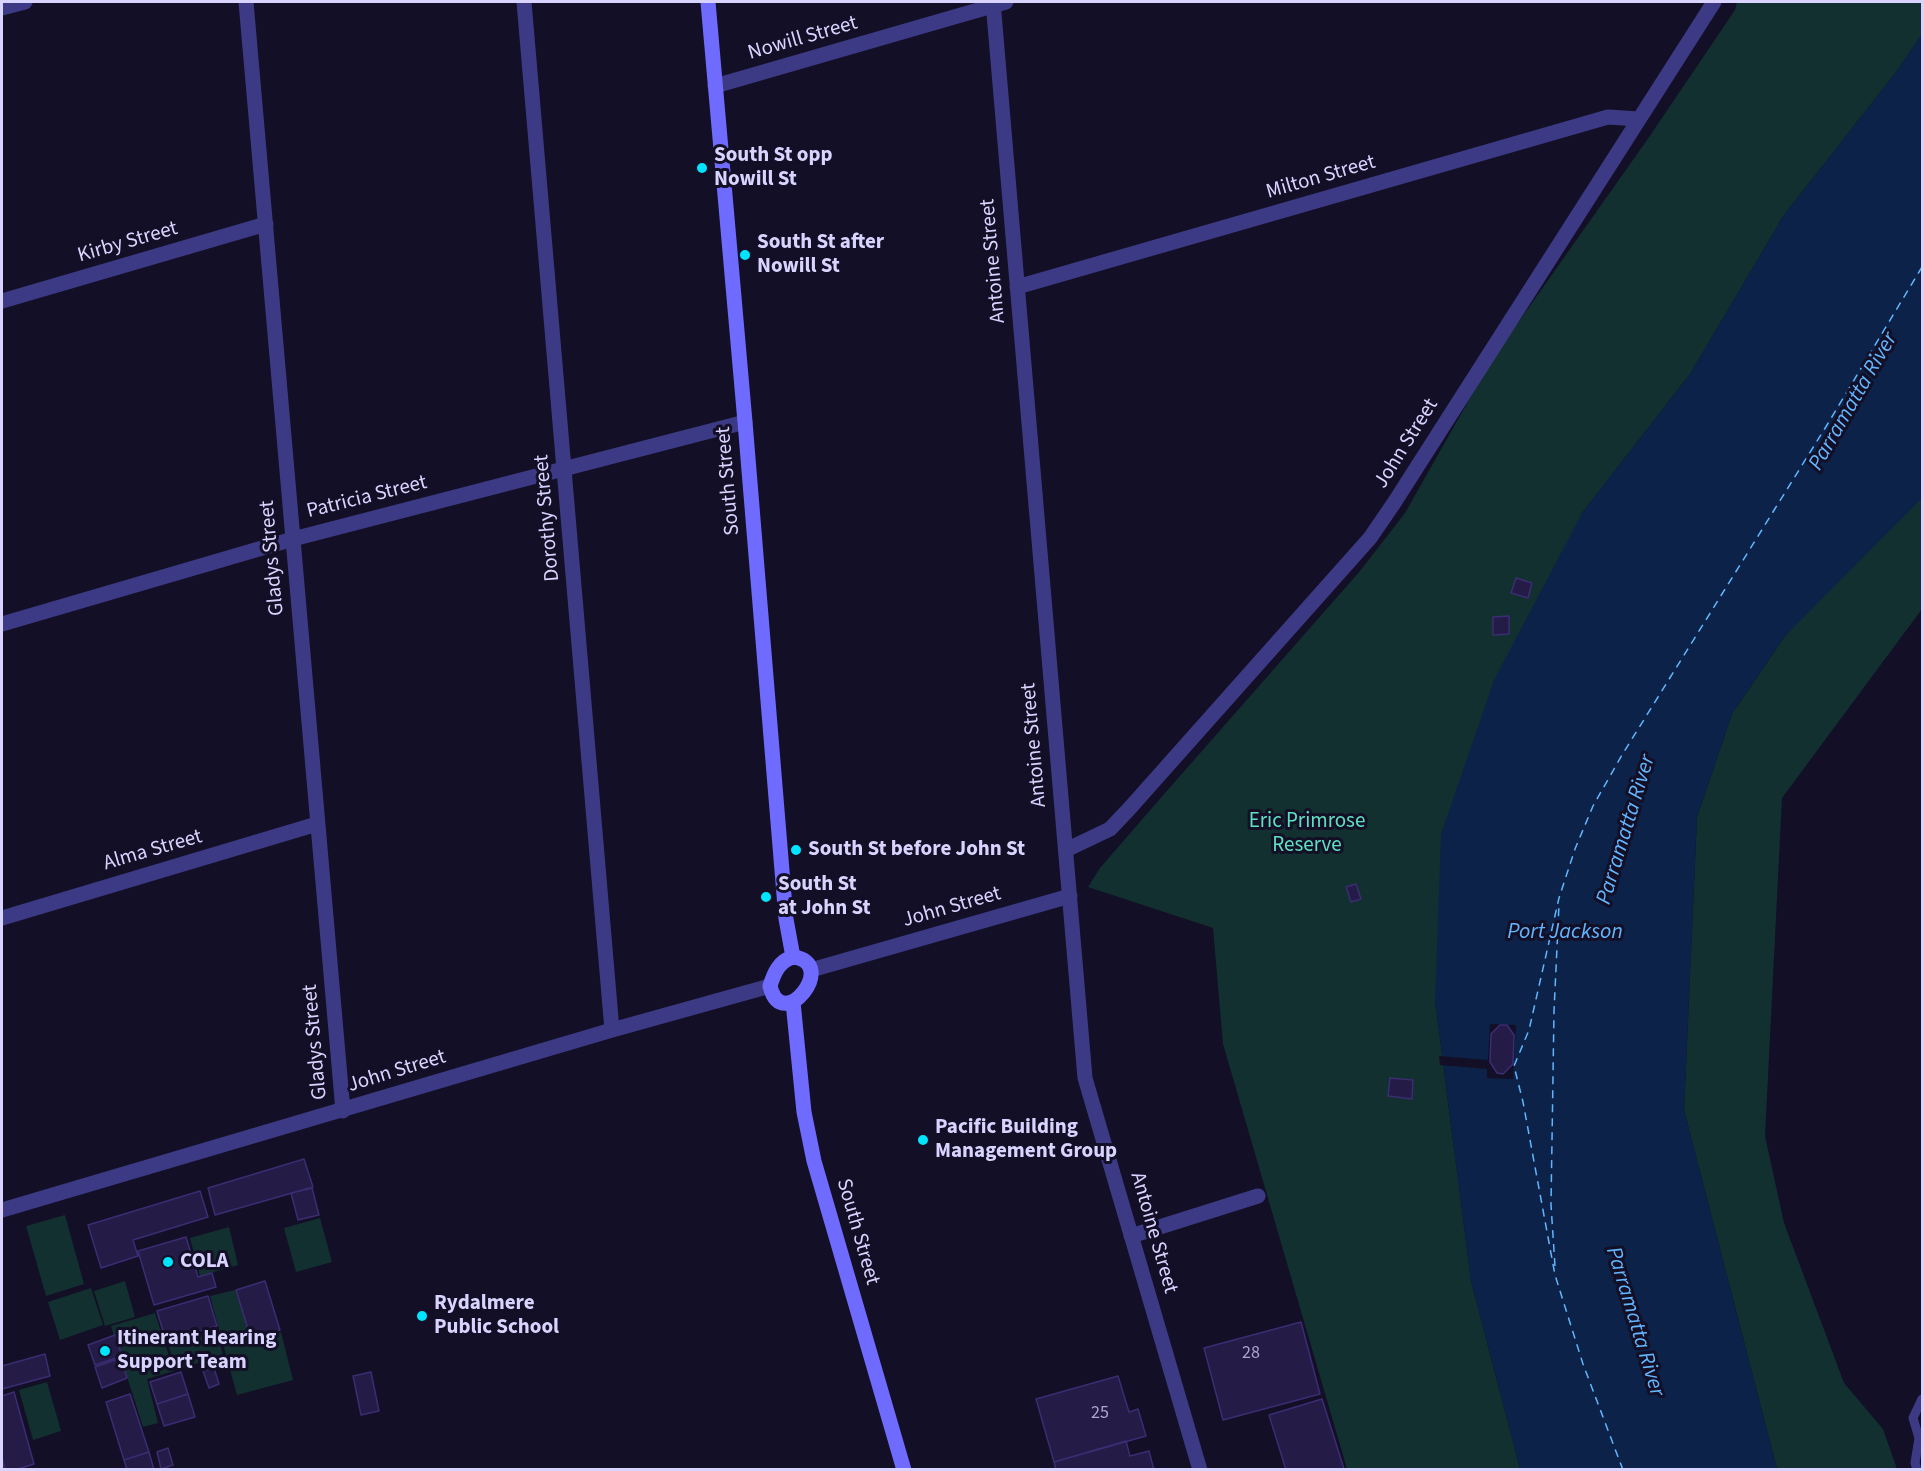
<!DOCTYPE html>
<style>
body{margin:0}
#map{position:relative;width:1924px;height:1471px;overflow:hidden;background:#130f26;font-family:"Source Sans 3",sans-serif}
canvas{display:block}
.frame{position:absolute;inset:0;border:3px solid #d9d4ff;pointer-events:none}
</style>
<div id="map">
<canvas width="1924" height="1471"></canvas>
<div class="frame"></div>
</div>
<script>
const g = document.querySelector('canvas').getContext('2d');
g.lineJoin = 'round';
function fillPath(path, color) { g.fillStyle = color; g.fill(path, 'evenodd'); }
function trace(path, color, width, dash) { g.strokeStyle = color; g.lineWidth = width; g.lineCap = dash ? 'butt' : 'round'; g.setLineDash(dash || []); g.stroke(path); }
function write(font, color, halo, rows, align = 'center') {
  g.font = font + ' "Source Sans 3",sans-serif'; g.lineWidth = 6; g.setLineDash([]); g.textBaseline = 'middle'; g.strokeStyle = halo; g.fillStyle = color; for (const [text, x, y, turn = 0] of rows) {
    g.save(); g.translate(x, y); g.rotate((+turn || 0) * Math.PI / 180); g.textAlign = isNaN(turn) ? turn : align; if (halo) g.strokeText(text, 0, 0); g.fillText(text, 0, 0); g.restore();
  }
}
fillPath(new Path2D(`
 M 1737,2 L 1922,2 L 1922,34 L 1897,71 L 1784,215 L 1690,374 L 1582,513 L 1435,1000 L 1471,1281 L 1520,1469 L 1347,1469 L 1223,1044 L 1213,928 L 1088,887 L 1100,868 L 1158,801 L 1360,571 L 1405,513 L 1491,361 L 1647,140 L 1735,10 Z
 M 1922,492 L 1922,609 L 1782,798 L 1765,1136 L 1784,1223 L 1844,1383 L 1883,1429 L 1897,1469 L 1777,1469 L 1684,1110 L 1697,817 L 1732,714 L 1785,636 Z
 M 65,1215 L 84,1284 L 46,1296 L 26,1226 Z
 M 320,1218 L 332,1262 L 296,1272 L 284,1228 Z
 M 229,1227 L 238,1265 L 200,1276 L 190,1238 Z
 M 125,1281 L 135,1317 L 105,1326 L 94,1291 Z
 M 91,1288 L 103,1325 L 60,1340 L 48,1302 Z
 M 235,1290 L 252,1341 L 281,1332 L 293,1380 L 237,1395 L 210,1296 Z
 M 155,1313 L 174,1371 L 147,1379 L 158,1423 L 143,1427 L 111,1326 Z
 M 216,1330 L 223,1355 L 176,1370 L 168,1344 Z
 M 47,1382 L 61,1431 L 33,1440 L 19,1390 Z`), '#12302f');
fillPath(new Path2D(`
 M 1922,34 L 1922,498 L 1785,636 L 1732,714 L 1697,817 L 1684,1110 L 1777,1469 L 1520,1469 L 1471,1281 L 1435,1000 L 1441,834 L 1494,680 L 1582,513 L 1690,374 L 1784,215 L 1897,71 Z`), '#0c2248');
fillPath(new Path2D(`
 M 1490,1024 L 1516,1025 L 1513,1079 L 1487,1078 L 1487,1069 L 1440,1065 L 1439,1056 L 1488,1060 Z`), '#130f26');
trace(new Path2D(`
 M 1555,1266 L 1551,1205 L 1554,1011 L 1559,905
 M 1623,1470 L 1583,1364 L 1555,1275 L 1523,1102 L 1514,1066 L 1529,1030 L 1559,898 L 1575,849 L 1593,806 L 1622,755 L 1827,425 L 1922,267`), '#62b6ff', 1.5, [8, 6]);
const building = new Path2D(`
 M 1516,578 L 1532,583 L 1528,598 L 1511,593 Z
 M 1509,616 L 1509,634 L 1493,635 L 1493,617 Z
 M 1356,884 L 1361,899 L 1351,902 L 1346,887 Z
 M 1500,1025 L 1507,1025 L 1514,1035 L 1513,1064 L 1503,1074 L 1497,1073 L 1490,1062 L 1491,1034 Z
 M 1390,1078 L 1413,1080 L 1412,1099 L 1388,1096 Z
 M 304,1159 L 313,1187 L 215,1215 L 208,1188 Z
 M 312,1188 L 319,1215 L 298,1220 L 291,1193 Z
 M 200,1191 L 208,1217 L 133,1240 L 138,1256 L 101,1268 L 88,1225 Z
 M 186,1237 L 198,1277 L 212,1273 L 216,1287 L 154,1305 L 138,1251 Z
 M 265,1281 L 280,1330 L 251,1339 L 236,1290 Z
 M 208,1296 L 217,1326 L 166,1341 L 157,1311 Z
 M 1301,1322 L 1320,1394 L 1223,1420 L 1204,1348 Z
 M 115,1335 L 122,1356 L 95,1365 L 88,1345 Z
 M 45,1354 L 50,1376 L 2,1389 L 2,1366 Z
 M 121,1358 L 127,1378 L 102,1388 L 95,1367 Z
 M 214,1368 L 219,1384 L 209,1388 L 203,1371 Z
 M 181,1372 L 188,1394 L 157,1404 L 150,1382 Z
 M 371,1372 L 379,1411 L 361,1415 L 353,1376 Z
 M 1118,1376 L 1129,1412 L 1138,1409 L 1146,1436 L 1054,1462 L 1036,1399 Z
 M 14,1392 L 34,1464 L 15,1470 L 5,1470 L 2,1458 L 2,1396 Z
 M 130,1394 L 149,1452 L 124,1460 L 106,1402 Z
 M 188,1394 L 195,1417 L 164,1426 L 157,1404 Z
 M 1322,1399 L 1344,1469 L 1286,1470 L 1269,1415 Z
 M 1126,1441 L 1130,1456 L 1149,1451 L 1154,1470 L 1056,1470 L 1054,1462 Z
 M 168,1448 L 173,1465 L 161,1469 L 157,1452 Z
 M 149,1452 L 154,1470 L 127,1470 L 124,1460 Z`);
fillPath(building, '#241b47');
trace(building, '#3b2d73', 1.5);
trace(new Path2D(`
 M 1917,1470 L 1915,1463 L 1919,1438 L 1913,1418 L 1922,1399`), '#3d3a85', 9);
trace(new Path2D(`
 M 246,2 L 343,1111
 M 524,2 L 612,1030
 M 993,2 L 1085,1078 L 1200,1470
 M 2,8 L 25,2
 M 715,86 L 1006,2
 M 1017,287 L 1608,117 L 1639,119
 M 2,301 L 266,224
 M 2,624 L 293,539 L 745,422
 M 1066,850 L 1110,829 L 1129,809 L 1370,538 L 1394,503 L 1714,2
 M 2,918 L 317,824
 M 811,970 L 1070,896
 M 2,1210 L 612,1030 L 770,986
 M 1131,1236 L 1258,1196`), '#3d3a85', 15);
trace(new Path2D(`
 M 708,2 L 745,422 L 786,919 L 793,957
 M 793,957 C 840,962 782,1036 770,986 C 774,973 779,961 793,957 Z
 M 793,1002 L 804,1112 L 814,1161 L 904,1470`), '#6f6bff', 15);
for (const [x, y, r, color] of [
 [702,168,6,"#00e5ff"],
 [745,255,6,"#00e5ff"],
 [796,850,6,"#00e5ff"],
 [766,897,6,"#00e5ff"],
 [923,1140,6,"#00e5ff"],
 [168,1262,6,"#00e5ff"],
 [422,1316,6,"#00e5ff"],
 [105,1351,6,"#00e5ff"]
]) { const dot = new Path2D(); dot.arc(x, y, r, 0, 2 * Math.PI); g.fillStyle = color; g.fill(dot); trace(dot, '#130f26', 2); }
write('18px', '#aca6d1', null, [
 ["28",1251,1354],
 ["25",1100,1414]
]);
write('21px', '#d9d4ff', '#130f26', [
 ["Nowill Street",803,39,-16],
 ["Milton Street",1321,178,-16],
 ["Kirby Street",128,243,-16],
 ["Antoine Street",994,261,-95],
 ["John Street",1407,444,-58],
 ["South Street",729,481,-95],
 ["Patricia Street",367,498,-14],
 ["Dorothy Street",548,518,-95],
 ["Gladys Street",273,558,-95],
 ["Antoine Street",1035,745,-95],
 ["Alma Street",153,851,-16],
 ["John Street",952,908,-16],
 ["Gladys Street",316,1042,-95],
 ["John Street",397,1072,-17],
 ["South Street",857,1232,74],
 ["Antoine Street",1153,1233,74]
]);
write('bold 21px', '#d9d4ff', '#130f26', [
 ["South St opp",714,156],
 ["Nowill St",714,180],
 ["South St after",757,243],
 ["Nowill St",757,267],
 ["South St before John St",808,850],
 ["South St",778,885],
 ["at John St",778,909],
 ["Pacific Building",935,1128],
 ["Management Group",935,1152],
 ["COLA",180,1262],
 ["Rydalmere",434,1304],
 ["Public School",434,1328],
 ["Itinerant Hearing",117,1339],
 ["Support Team",117,1363]
], 'left');
write('21px', '#5fe0c0', '#130f26', [
 ["Eric Primrose",1307,822],
 ["Reserve",1307,846]
]);
write('italic 22px', '#62b6ff', '#130f26', [
 ["Parramatta River",1854,402,-60],
 ["Parramatta River",1627,830,-73],
 ["Port Jackson",1565,933],
 ["Parramatta River",1634,1322,73]
]);
</script>
